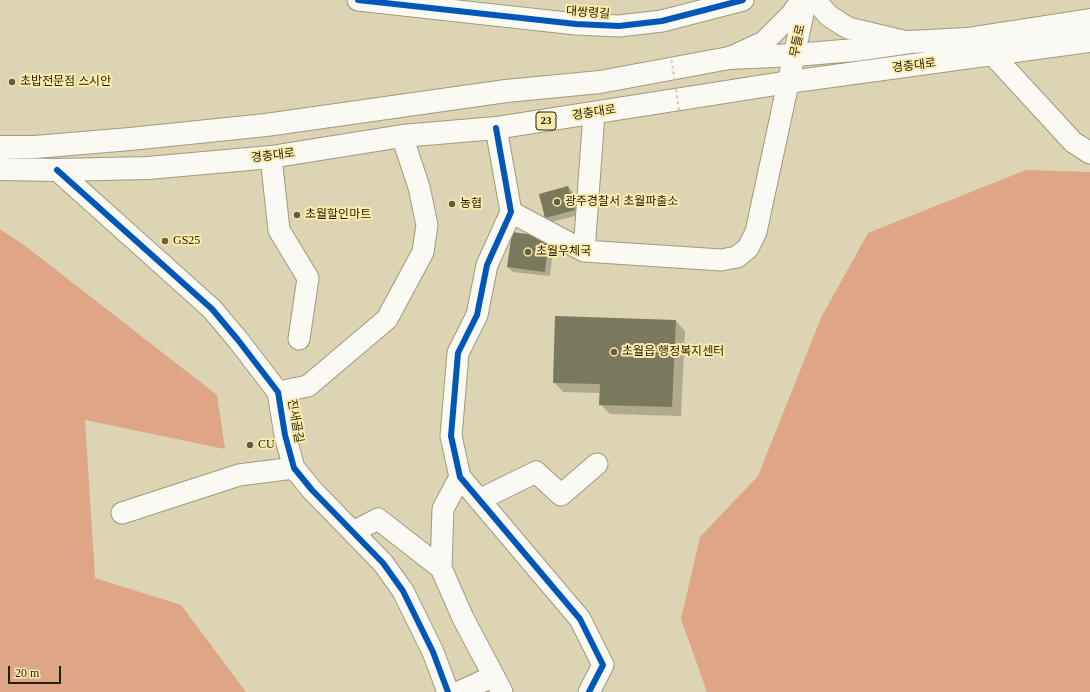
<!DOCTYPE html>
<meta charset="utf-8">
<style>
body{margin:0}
#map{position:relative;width:1090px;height:692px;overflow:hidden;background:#dcd4b2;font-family:"Times New Roman",serif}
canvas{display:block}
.scale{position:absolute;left:8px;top:666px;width:53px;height:18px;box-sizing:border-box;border:2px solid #231d05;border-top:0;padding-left:5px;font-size:12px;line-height:14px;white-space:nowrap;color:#231d05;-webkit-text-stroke:3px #fbecad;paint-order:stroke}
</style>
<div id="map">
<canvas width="1090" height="692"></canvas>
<div class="scale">20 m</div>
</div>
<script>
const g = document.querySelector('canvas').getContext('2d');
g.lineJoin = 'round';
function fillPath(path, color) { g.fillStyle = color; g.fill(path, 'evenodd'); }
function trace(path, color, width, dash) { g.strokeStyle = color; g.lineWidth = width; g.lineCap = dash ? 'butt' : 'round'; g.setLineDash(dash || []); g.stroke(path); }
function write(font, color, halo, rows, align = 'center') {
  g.font = font + ' "Times New Roman","Noto Sans KR",serif'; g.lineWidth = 4; g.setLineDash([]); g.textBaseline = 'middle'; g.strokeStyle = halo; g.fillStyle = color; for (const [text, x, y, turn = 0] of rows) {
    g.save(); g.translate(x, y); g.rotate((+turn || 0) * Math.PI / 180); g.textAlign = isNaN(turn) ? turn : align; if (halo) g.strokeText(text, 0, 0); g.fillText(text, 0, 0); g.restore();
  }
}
fillPath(new Path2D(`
 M 1026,170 L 1090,172 L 1090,692 L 707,692 L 681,619 L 700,537 L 758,476 L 821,318 L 868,233 Z
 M 0,229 L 24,245 L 217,395 L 225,449 L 85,420 L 95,578 L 181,605 L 246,692 L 0,692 Z`), '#dea587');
fillPath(new Path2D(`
 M 568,187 L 573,192 L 579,215 L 551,222 L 546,218 L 540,194 Z
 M 512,233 L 554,242 L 550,276 L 513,272 L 508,267 Z
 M 676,321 L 685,331 L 681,416 L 610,414 L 600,404 L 601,393 L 563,392 L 554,382 Z`), '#0003');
fillPath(new Path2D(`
 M 568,186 L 575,210 L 545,218 L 539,194 Z
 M 512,232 L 549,237 L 545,272 L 507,267 Z
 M 555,316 L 676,320 L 672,407 L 599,405 L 600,384 L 553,383 Z`), '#7a785d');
const minor = new Path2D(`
 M 358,0 L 576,24 L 619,26 L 662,21 L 743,0
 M 815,0 L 829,16 L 848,28 L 907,42
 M 993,55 L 1073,142 L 1090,153
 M 731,57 L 764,42 L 790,16 L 802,0
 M 594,114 L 584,251 L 721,260 L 737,257 L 748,248 L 756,232 L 806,0
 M 496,128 L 511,212 L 487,265 L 477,315 L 458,353 L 451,436 L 460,477 L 580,619 L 603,665 L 589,692
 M 271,157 L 279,230 L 308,278 L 299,339
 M 57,170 L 212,309 L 238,340 L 278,392 L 285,435 L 294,468 L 312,490 L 383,563 L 403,591 L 433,652 L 448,692
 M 511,212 L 584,251
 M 278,392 L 308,386 L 387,319 L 423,252 L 427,225 L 419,187 L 402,136
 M 460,477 L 443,509 L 441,568 L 463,618 L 502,692
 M 479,500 L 536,472 L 561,495 L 597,464
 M 122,513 L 239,475 L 294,468
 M 353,532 L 378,519 L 441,568
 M 459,692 L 494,676`);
const major = new Path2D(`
 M 0,147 L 35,147 L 130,139 L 266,125 L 506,91 L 600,82 L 729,58 L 795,55 L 855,50 L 910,42 L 967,39 L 1090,20
 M 0,169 L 57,170 L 148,168 L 271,157 L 402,136 L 496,128 L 789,82 L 1090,41`);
trace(minor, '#a09a7f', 23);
trace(major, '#a09a7f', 24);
trace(new Path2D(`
 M 711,30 L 734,26`), '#d5d2c7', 2.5, [3, 3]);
trace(minor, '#faf9f3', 21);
trace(major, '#faf9f3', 22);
trace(new Path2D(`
 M 668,36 L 680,117`), '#d5d2c7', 2.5, [3, 3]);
trace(new Path2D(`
 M 358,0 L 576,24 L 619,26 L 662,21 L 743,0
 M 496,128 L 511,212 L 487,265 L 477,315 L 458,353 L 451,436 L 460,477 L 580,619 L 603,665 L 589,692
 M 57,170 L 212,309 L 238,340 L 278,392 L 285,435 L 294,468 L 312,490 L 383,563 L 403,591 L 433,652 L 448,692`), '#0057b8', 6);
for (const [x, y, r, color] of [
 [12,82,4,"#645d42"],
 [557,202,4,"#645d42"],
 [452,204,4,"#645d42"],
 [297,215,4,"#645d42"],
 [165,241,4,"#645d42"],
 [528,252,4,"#645d42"],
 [614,352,4,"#645d42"],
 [250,445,4,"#645d42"]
]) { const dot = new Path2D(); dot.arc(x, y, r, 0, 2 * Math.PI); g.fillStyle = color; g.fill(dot); trace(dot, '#fbecad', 1.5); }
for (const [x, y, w] of [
 [546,121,20]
]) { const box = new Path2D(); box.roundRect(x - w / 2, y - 9, w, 18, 3); g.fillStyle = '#fbecad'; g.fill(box); trace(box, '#231d05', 1); }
write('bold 11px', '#231d05', null, [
 ["23",546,121]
]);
write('12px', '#231d05', '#fbecad', [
 ["대쌍령길",588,13,4],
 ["무들로",798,41,-78],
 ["경충대로",914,66,-7],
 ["경충대로",594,113,-9],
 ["경충대로",273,156,-7],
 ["진새골길",295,421,80]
]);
write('12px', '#231d05', '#fbecad', [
 ["초밥전문점 스시안",20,82],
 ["광주경찰서 초월파출소",565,202],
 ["농협",460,204],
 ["초월할인마트",305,215],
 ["GS25",173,241],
 ["초월우체국",536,252],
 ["초월읍 행정복지센터",622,352],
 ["CU",258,445]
], 'left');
</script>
